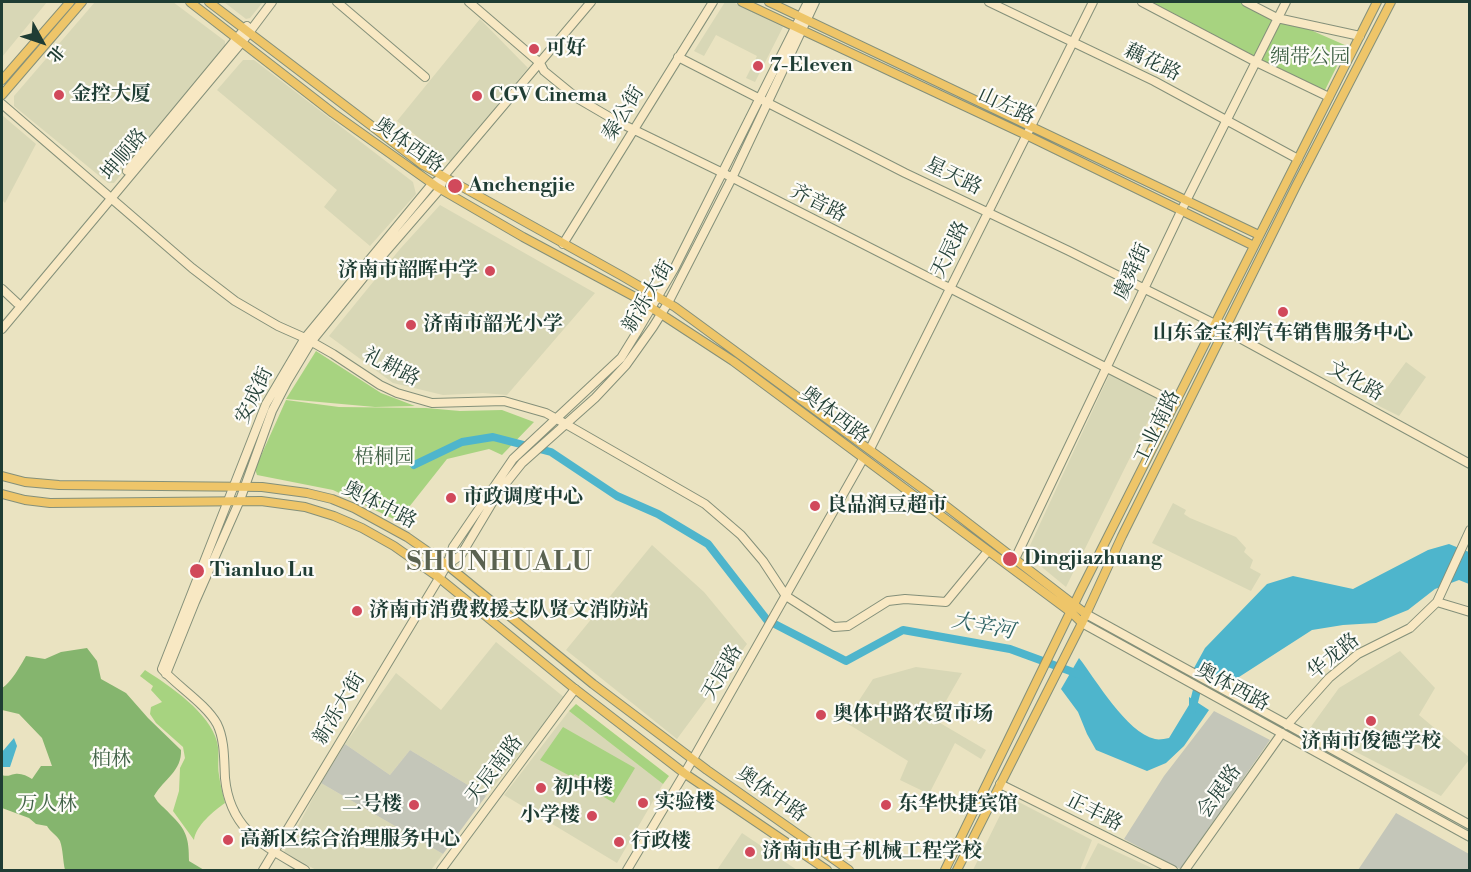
<!DOCTYPE html>
<meta charset="utf-8">
<style>
body{margin:0}
#map{position:relative;width:1471px;height:872px;overflow:hidden;background:#eae3c1;font-family:"Libre Bodoni","Noto Serif SC",serif}
canvas{display:block}
.frame{position:absolute;inset:0;border:3px solid #1f3d34;pointer-events:none}
.north{position:absolute;left:12px;top:12px;width:60px;height:60px;-webkit-text-stroke:4px #fdfcf7;paint-order:stroke;rotate:130deg;font-size:16px;font-weight:700;line-height:24px;text-align:center;color:#1f3d34}
.north::after{content:'';display:block;margin:auto;width:21px;height:27px;background:#1f3d34;clip-path:polygon(50% 0,100% 100%,50% 72%,0 100%)}
</style>
<div id="map">
<canvas width="1471" height="872"></canvas>
<div class="frame"></div>
<div class="north">北</div>
</div>
<script>
const g = document.querySelector('canvas').getContext('2d');
g.lineJoin = 'round';
function fillPath(path, color) { g.fillStyle = color; g.fill(path, 'evenodd'); }
function trace(path, color, width, dash) { g.strokeStyle = color; g.lineWidth = width; g.lineCap = dash ? 'butt' : 'round'; g.setLineDash(dash || []); g.stroke(path); }
function write(font, color, halo, rows, align = 'center') {
  g.font = font + ' "Libre Bodoni","Noto Serif SC",serif'; g.lineWidth = 4.5; g.setLineDash([]); g.textBaseline = 'middle'; g.strokeStyle = halo; g.fillStyle = color; for (const [text, x, y, turn = 0] of rows) {
    g.save(); g.translate(x, y); g.rotate((+turn || 0) * Math.PI / 180); g.textAlign = isNaN(turn) ? turn : align; if (halo) g.strokeText(text, 0, 0); g.fillText(text, 0, 0); g.restore();
  }
}
fillPath(new Path2D(`
 M 2,2 L 47,2 L 2,57 Z
 M 95,2 L 173,2 L 225,41 L 225,48 L 114,183 L 108,183 L 14,106 L 14,96 Z
 M 224,2 L 263,2 L 250,18 L 246,19 Z
 M 725,2 L 733,2 L 783,27 L 755,82 L 746,78 L 757,56 L 716,35 L 704,56 L 694,51 Z
 M 480,19 L 528,68 L 451,162 L 397,121 Z
 M 243,60 L 254,60 L 413,182 L 416,194 L 370,246 L 324,207 L 337,190 L 217,90 Z
 M 2,115 L 36,144 L 5,203 L 2,200 Z
 M 440,205 L 595,293 L 507,395 L 483,393 L 443,395 L 393,383 L 329,336 L 400,249 Z
 M 1406,362 L 1426,377 L 1399,416 L 1375,404 Z
 M 1110,373 L 1159,399 L 1066,587 L 1026,554 Z
 M 1173,503 L 1186,510 L 1184,514 L 1190,518 L 1236,537 L 1246,548 L 1244,552 L 1253,560 L 1250,568 L 1261,574 L 1251,591 L 1152,543 Z
 M 652,545 L 704,592 L 747,644 L 677,739 L 566,650 Z
 M 496,642 L 565,698 L 486,796 L 410,750 L 390,775 L 345,744 L 396,673 L 441,710 Z
 M 1400,651 L 1435,688 L 1419,715 L 1469,757 L 1469,760 L 1441,796 L 1310,728 L 1339,688 Z
 M 916,667 L 962,673 L 935,720 L 986,750 L 981,759 L 955,743 L 929,794 L 900,780 L 908,761 L 845,722 L 873,679 Z
 M 569,711 L 663,784 L 617,863 L 504,795 Z
 M 321,783 L 443,854 L 431,870 L 316,870 L 284,852 Z
 M 1009,797 L 1092,840 L 1080,870 L 973,870 Z
 M 742,833 L 797,870 L 717,870 Z
 M 1098,843 L 1156,870 L 1084,870 Z`), '#d8d7b6');
fillPath(new Path2D(`
 M 1214,711 L 1270,740 L 1180,869 L 1124,839 L 1164,776 Z
 M 345,744 L 390,775 L 410,750 L 486,796 L 443,854 L 321,783 Z
 M 1396,813 L 1469,854 L 1469,870 L 1358,870 Z`), '#c4c6b9');
fillPath(new Path2D(`
 M 1148,2 L 1247,2 L 1347,46 L 1323,94 Z
 M 316,351 L 381,393 L 415,406 L 375,407 L 286,399 Z
 M 286,400 L 339,407 L 426,408 L 460,411 L 502,410 L 534,422 L 502,455 L 489,449 L 447,459 L 398,521 L 333,490 L 257,475 L 255,469 Z
 M 145,670 C 170,686 210,713 217,742 C 220,754 217,764 219,775 C 220,784 223,794 225,803 C 214,811 196,825 194,840 L 173,811 L 179,791 L 180,768 L 185,758 L 183,747 L 156,723 L 150,714 L 151,707 L 162,702 L 151,690 L 153,686 L 140,676 Z
 M 576,704 L 669,776 L 663,784 L 569,711 Z
 M 563,727 L 635,768 L 614,803 L 582,784 L 584,779 L 575,774 L 572,777 L 540,760 Z`), '#a7d380');
fillPath(new Path2D(`
 M 87,648 L 97,661 L 101,679 L 126,693 L 148,718 L 181,750 C 182,771 164,779 154,796 C 159,805 164,807 170,814 C 187,830 189,839 189,861 L 204,870 L 65,870 C 63,862 63,849 60,841 C 57,835 50,832 47,826 L 36,824 L 29,818 L 2,808 L 2,775 C 8,777 9,775 15,774 C 21,773 27,776 32,779 L 41,766 L 52,766 L 42,738 L 19,714 L 2,710 L 2,688 C 10,684 21,665 26,656 L 45,659 L 61,652 Z`), '#85b56e');
fillPath(new Path2D(`
 M 1449,544 L 1469,552 L 1469,584 L 1459,580 L 1435,589 L 1408,610 L 1376,623 L 1343,625 L 1312,630 L 1225,686 L 1194,668 L 1205,648 L 1267,584 L 1293,576 L 1353,589 L 1428,550 Z
 M 1079,658 C 1097,681 1126,732 1155,739 C 1159,740 1164,739 1169,738 L 1189,705 L 1189,697 L 1209,710 L 1184,746 L 1166,763 L 1147,771 L 1096,750 L 1087,734 L 1078,712 L 1061,689 Z
 M 14,738 L 17,746 L 10,767 L 2,767 L 2,752 Z`), '#4eb5cc');
trace(new Path2D(`
 M 414,465 L 462,442 L 493,437 L 551,452 L 617,496 L 658,514 L 708,544 L 767,620 L 846,661 L 903,630 L 1010,649 L 1081,675
 M 1192,710 L 1204,662`), '#4eb5cc', 8);
const secondary = new Path2D(`
 M 337,2 L 425,77
 M 469,2 L 540,63 L 544,71 L 577,98 L 618,122 L 723,173 L 1176,403
 M 989,2 L 1154,81 L 1298,159
 M 1142,2 L 1256,62 L 1329,97
 M 1246,2 L 1277,18 L 1360,36
 M 678,57 L 905,173 L 1069,251 L 1215,324
 M 2,104 L 192,268 L 235,301 L 278,326 L 305,338 L 333,354 L 380,385 L 397,393 L 432,403 L 504,401 L 546,413 L 564,423 L 705,504 L 741,535 L 763,561 L 786,596 L 834,627 L 848,626 L 888,601 L 905,599 L 946,602 L 988,551
 M 127,171 L 247,26
 M 563,244 L 713,2
 M 2,289 L 17,303
 M 2,329 L 242,42 L 272,2
 M 1225,330 L 1470,464
 M 870,449 L 1093,2
 M 1015,559 L 1186,201 L 1286,2
 M 447,565 L 461,555 L 498,493 L 522,463 L 595,398 L 626,365 L 653,327 L 668,303 L 732,178 L 815,2
 M 1437,602 L 1470,612
 M 1086,614 L 1470,825
 M 1082,623 L 1470,837
 M 166,674 L 195,602 L 240,500 L 272,411 L 287,382 L 311,342 L 363,278 L 440,189 L 442,183
 M 1287,725 L 1329,678 L 1358,654 L 1410,628 L 1437,602 L 1470,530
 M 1000,784 L 1173,870
 M 263,870 L 447,565 L 453,547 L 513,459 L 621,358 L 637,332 L 674,269 L 808,2
 M 305,870 C 265,846 230,831 225,778 C 224,761 225,740 217,724 C 206,704 177,686 162,669 L 266,404 L 305,338 L 432,184 L 443,177 L 591,2
 M 441,870 L 575,689
 M 627,870 L 693,759 L 863,459
 M 1185,870 L 1282,733`);
const primary = new Path2D(`
 M 190,2 L 333,113 L 437,187 L 523,237 L 635,297 L 733,361 L 1072,613 L 1082,623
 M 209,2 L 423,165 L 622,276 L 675,307 L 942,503 L 1086,614
 M 742,2 L 1026,135 L 1254,246
 M 769,2 L 1259,235
 M 2,80 L 70,2
 M 2,95 L 82,2
 M 2,476 L 25,482 L 59,485 L 262,487 L 307,493 L 332,499 L 354,508 L 407,537 L 447,565 L 593,684 L 707,770 L 849,870
 M 2,494 L 25,500 L 50,503 L 261,501 L 305,507 L 334,516 L 362,528 L 394,546 L 438,577 L 575,689 L 684,773 L 827,870
 M 945,870 L 1080,592 L 1377,2
 M 957,870 L 1082,623 L 1122,536 L 1296,186 L 1391,2`);
trace(secondary, '#84907a', 10);
trace(primary, '#84907a', 10);
trace(secondary, '#f8e8c3', 8);
trace(primary, '#eec569', 8);
for (const [x, y, r, color] of [
 [534,49,6,"#d1495b"],
 [758,66,6,"#d1495b"],
 [59,95,6,"#d1495b"],
 [477,96,6,"#d1495b"],
 [455,186,8,"#d1495b"],
 [490,271,6,"#d1495b"],
 [1283,312,6,"#d1495b"],
 [411,325,6,"#d1495b"],
 [451,498,6,"#d1495b"],
 [815,506,6,"#d1495b"],
 [1010,559,8,"#d1495b"],
 [197,571,8,"#d1495b"],
 [357,611,6,"#d1495b"],
 [821,715,6,"#d1495b"],
 [1371,721,6,"#d1495b"],
 [541,788,6,"#d1495b"],
 [643,803,6,"#d1495b"],
 [414,805,6,"#d1495b"],
 [886,805,6,"#d1495b"],
 [592,816,6,"#d1495b"],
 [228,840,6,"#d1495b"],
 [619,842,6,"#d1495b"],
 [750,852,6,"#d1495b"]
]) { const dot = new Path2D(); dot.arc(x, y, r, 0, 2 * Math.PI); g.fillStyle = color; g.fill(dot); trace(dot, '#fdfcf7', 2); }
write('bold 20px', '#1f3d34', '#fdfcf7', [
 ["可好",546,49],
 ["7-Eleven",770,66],
 ["金控大厦",71,95],
 ["CGV Cinema",489,96],
 ["Anchengjie",468,186],
 ["济南市韶晖中学",478,271,"right"],
 ["济南市韶光小学",423,325],
 ["山东金宝利汽车销售服务中心",1283,334,"center"],
 ["市政调度中心",463,498],
 ["良品润豆超市",827,506],
 ["Dingjiazhuang",1024,559],
 ["Tianluo Lu",210,571],
 ["济南市消费救援支队贤文消防站",369,611],
 ["奥体中路农贸市场",833,715],
 ["济南市俊德学校",1371,742,"center"],
 ["初中楼",553,788],
 ["实验楼",655,803],
 ["二号楼",402,805,"right"],
 ["东华快捷宾馆",898,805],
 ["小学楼",580,816,"right"],
 ["高新区综合治理服务中心",240,840],
 ["行政楼",631,842],
 ["济南市电子机械工程学校",762,852]
], 'left');
write('20px', '#416247', '#fdfcf7', [
 ["绸带公园",1310,58],
 ["梧桐园",384,458],
 ["柏林",111,760],
 ["万人林",47,805]
]);
write('20px', '#1f3d34', '#fdfcf7', [
 ["藕花路",1152,63,26],
 ["山左路",1006,107,25],
 ["秦公街",624,114,-58],
 ["奥体西路",408,146,35],
 ["坤顺路",125,155,-50],
 ["星天路",953,177,26],
 ["齐音路",818,204,27],
 ["天辰路",951,250,-64],
 ["虞舜街",1133,272,-65],
 ["新泺大街",649,297,-59],
 ["礼耕路",391,368,27],
 ["文化路",1355,382,29],
 ["安成街",255,396,-64],
 ["奥体西路",834,416,37],
 ["工业南路",1158,428,-64],
 ["奥体中路",379,506,27],
 ["华龙路",1334,657,-39],
 ["天辰路",723,673,-60],
 ["奥体西路",1232,688,28],
 ["新泺大街",340,709,-59],
 ["天辰南路",495,770,-53],
 ["会展路",1220,792,-55],
 ["奥体中路",771,795,35],
 ["正丰路",1094,813,27]
]);
write('italic 21px', '#2d6162', '#fdfcf7', [
 ["大辛河",983,627,11]
]);
g.letterSpacing = '1.5px';
write('bold 26px', '#5a6250', '#fdfcf7', [
 ["SHUNHUALU",500,564]
]);
g.letterSpacing = '0px';
</script>
